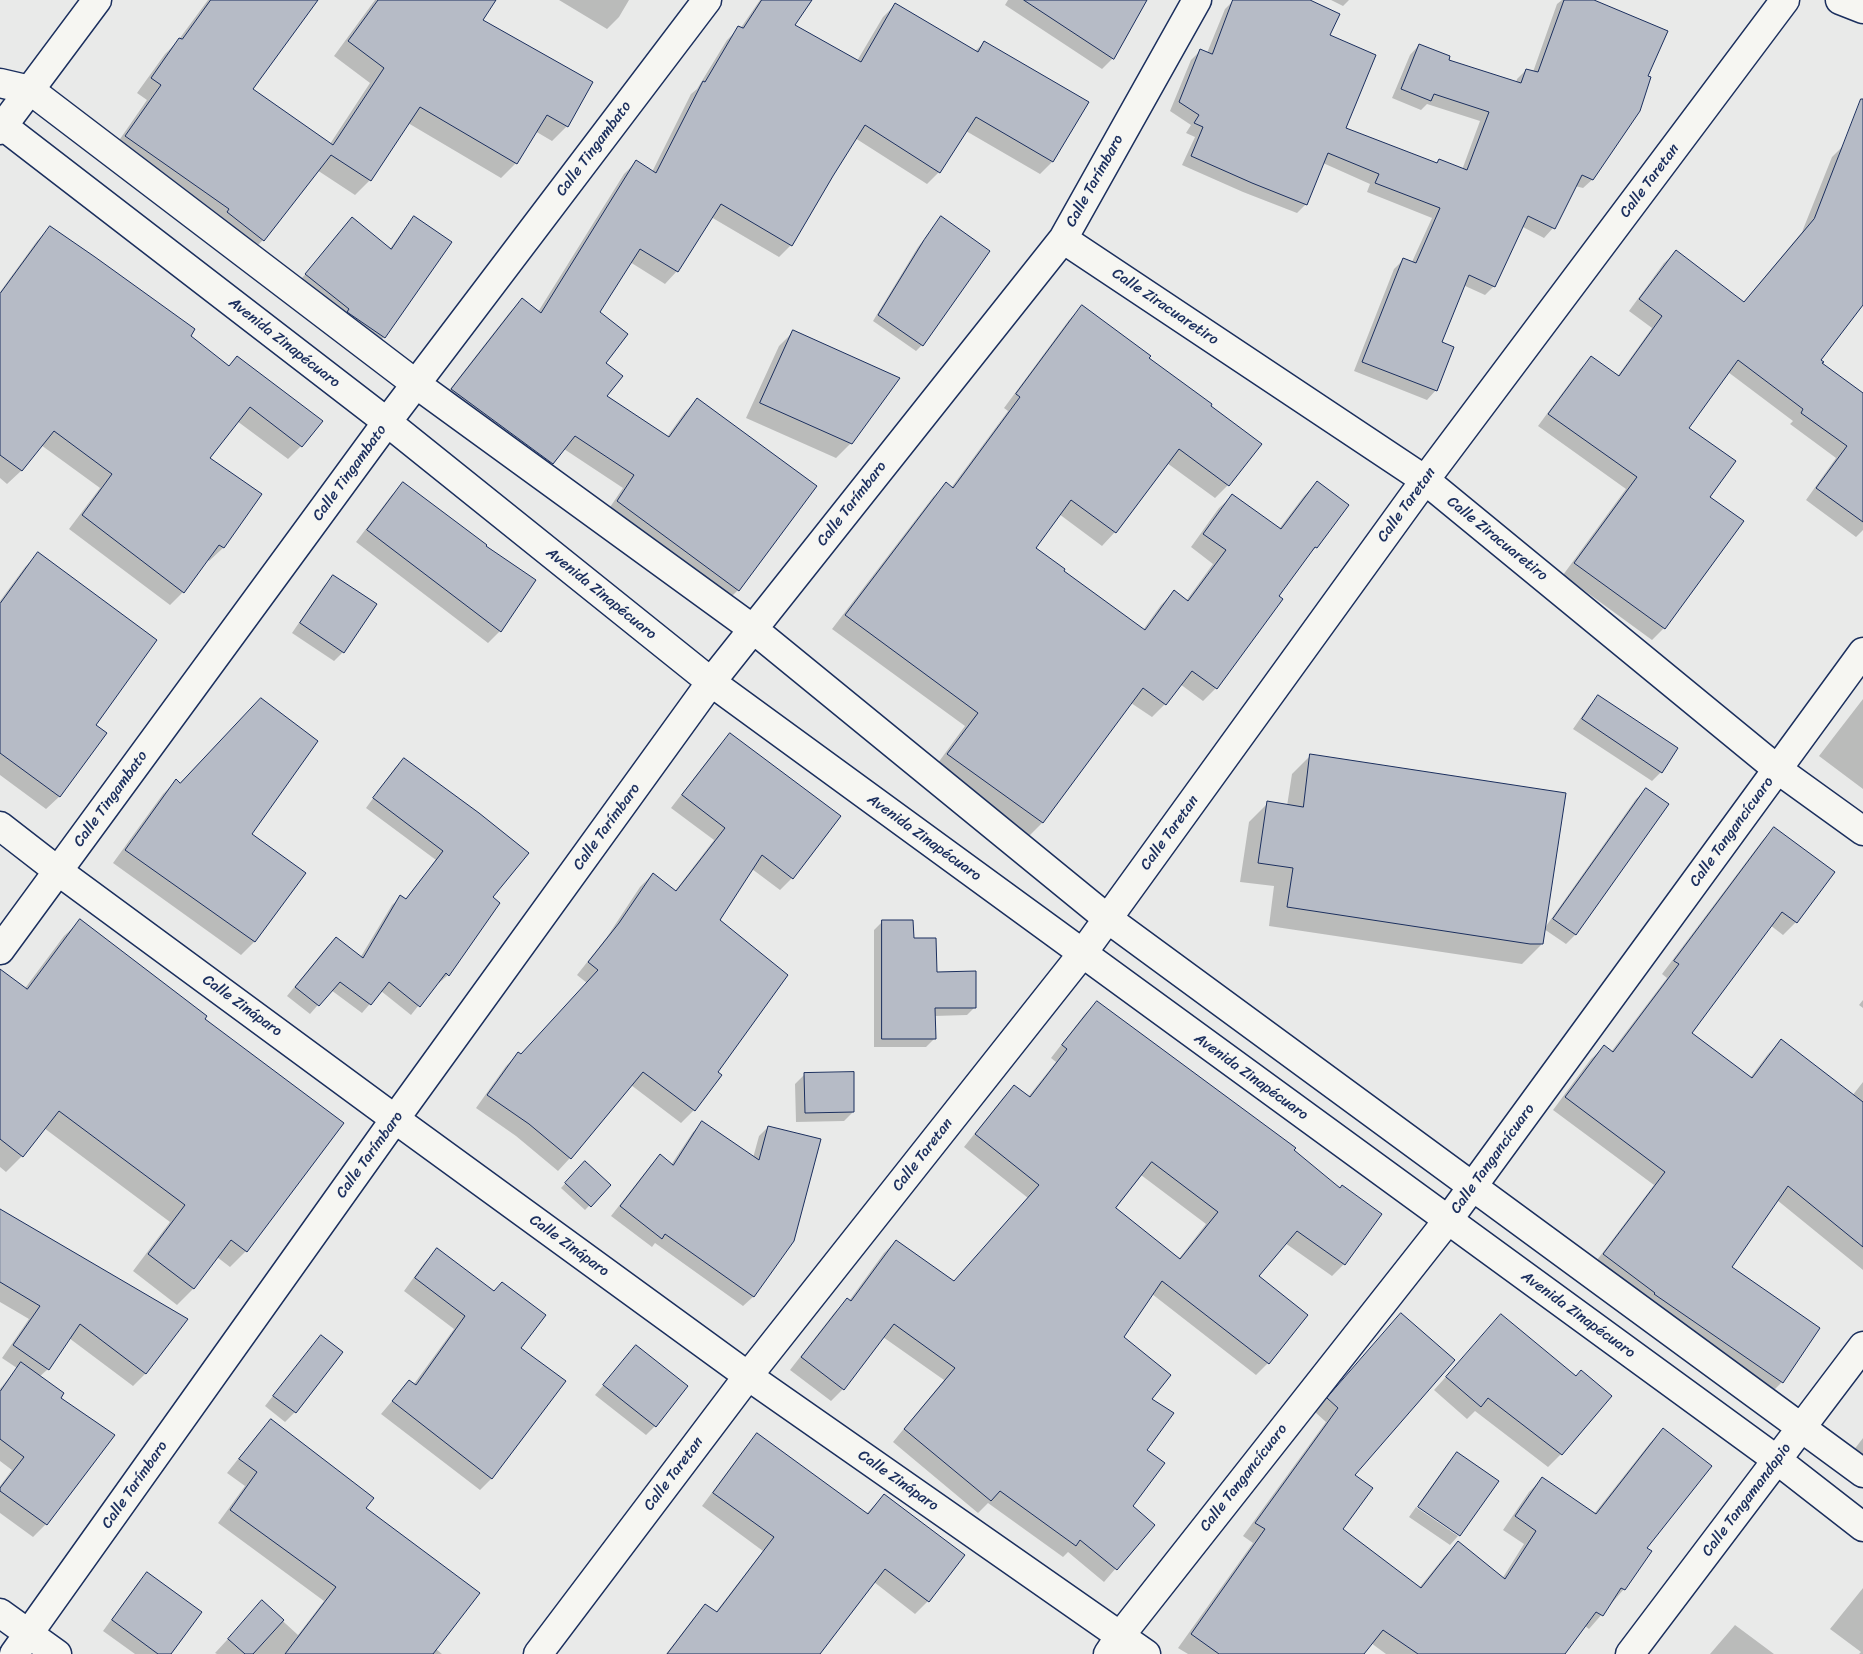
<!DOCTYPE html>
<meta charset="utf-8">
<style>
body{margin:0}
canvas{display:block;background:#e9eae9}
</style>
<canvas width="1863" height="1654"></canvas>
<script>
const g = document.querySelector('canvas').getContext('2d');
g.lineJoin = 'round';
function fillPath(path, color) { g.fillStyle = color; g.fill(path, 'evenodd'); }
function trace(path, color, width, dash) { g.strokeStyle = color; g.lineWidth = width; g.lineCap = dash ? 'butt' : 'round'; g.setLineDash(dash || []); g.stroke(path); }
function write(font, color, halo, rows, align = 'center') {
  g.font = font + ' Sriracha,sans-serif'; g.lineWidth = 4.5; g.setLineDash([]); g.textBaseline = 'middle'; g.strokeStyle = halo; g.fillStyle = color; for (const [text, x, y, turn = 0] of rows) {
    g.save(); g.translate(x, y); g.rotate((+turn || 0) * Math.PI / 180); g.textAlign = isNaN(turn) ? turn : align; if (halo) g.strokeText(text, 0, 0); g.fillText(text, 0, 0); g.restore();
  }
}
fillPath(new Path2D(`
 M 208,0 L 311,0 L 252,90 L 330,144 L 370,83 L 334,56 L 375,0 L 491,0 L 482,21 L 567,126 L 552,141 L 535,131 L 516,163 L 501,178 L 408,123 L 370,180 L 355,195 L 317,170 L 263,240 L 248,255 L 111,152 L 147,100 L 137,93 L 165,54 L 177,42 Z
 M 559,0 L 629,0 L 619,17 L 607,29 Z
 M 760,0 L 811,0 L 793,25 L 857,61 L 883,17 L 895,5 L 975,51 L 984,43 L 1052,162 L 1040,174 L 966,131 L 939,172 L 927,184 L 855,138 L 791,245 L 779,257 L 711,217 L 677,271 L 665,284 L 630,262 L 599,313 L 604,363 L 605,396 L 667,437 L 685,412 L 697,400 L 815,487 L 738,590 L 726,602 L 606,513 L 623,488 L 564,449 L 540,476 L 440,402 L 510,312 L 522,300 L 538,312 L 624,174 L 636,162 L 652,172 L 691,94 L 697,89 L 727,40 L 739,28 L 740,29 Z
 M 1008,0 L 1146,0 L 1113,58 L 1102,69 L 1005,5 Z
 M 1234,0 L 1236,0 L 1344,128 L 1436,164 L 1439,161 L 1462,170 L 1480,121 L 1427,104 L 1421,110 L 1392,98 L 1410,55 L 1419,45 L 1447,61 L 1516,83 L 1517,79 L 1526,70 L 1533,72 L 1557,4 L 1562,0 L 1583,0 L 1593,179 L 1583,188 L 1575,186 L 1553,228 L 1544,238 L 1521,226 L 1494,286 L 1485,295 L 1463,285 L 1441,342 L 1436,390 L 1427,400 L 1354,371 L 1394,269 L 1404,259 L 1412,262 L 1432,218 L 1367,192 L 1370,184 L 1323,163 L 1306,204 L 1297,213 L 1243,192 L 1182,165 L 1195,137 L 1186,133 L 1191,125 L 1170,111 L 1191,60 L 1200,51 L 1207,53 L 1225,9 Z
 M 1331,0 L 1349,0 L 1343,6 Z
 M 1844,145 L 1863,153 L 1863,303 L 1820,360 L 1821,363 L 1863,394 L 1863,530 L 1856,537 L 1806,500 L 1836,458 L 1790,424 L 1793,421 L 1728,372 L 1688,428 L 1708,497 L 1742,522 L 1664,628 L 1652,640 L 1563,575 L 1626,489 L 1538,426 L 1580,369 L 1591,358 L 1617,377 L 1652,328 L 1629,311 L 1664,263 L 1676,252 L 1743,303 L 1802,232 L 1832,157 Z
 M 414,218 L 384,337 L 375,346 L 297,284 L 352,219 L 389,250 L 405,228 Z
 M 941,218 L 922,345 L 916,351 L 873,321 L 918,247 Z
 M 50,228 L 228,367 L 238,357 L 301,446 L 288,459 L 237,421 L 208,458 L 260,494 L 223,548 L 209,561 L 207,559 L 183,592 L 170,605 L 69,529 L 100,488 L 41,445 L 21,471 L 7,484 L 0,478 L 0,292 L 37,241 Z
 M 1082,307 L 1147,358 L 1228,485 L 1215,498 L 1167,463 L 1115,532 L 1102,546 L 1059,514 L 1034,548 L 1062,571 L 1143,630 L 1161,605 L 1174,592 L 1186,601 L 1213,564 L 1191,547 L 1219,508 L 1233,495 L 1279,529 L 1304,496 L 1317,483 L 1316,547 L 1305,558 L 1277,596 L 1216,688 L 1203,701 L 1180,684 L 1165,704 L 1152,717 L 1131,703 L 1042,823 L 1029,836 L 935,767 L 965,726 L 832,629 L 933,497 L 946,484 L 951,488 L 1008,411 L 1004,408 L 1069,320 Z
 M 793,332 L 851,443 L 836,458 L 746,418 L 779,346 Z
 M 403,484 L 500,631 L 488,643 L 356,542 L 391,496 Z
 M 38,554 L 94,725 L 60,796 L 46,809 L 0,775 L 0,601 L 25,567 Z
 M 334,576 L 343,652 L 334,661 L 292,633 L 324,586 Z
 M 1598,697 L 1661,772 L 1652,781 L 1573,729 L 1589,706 Z
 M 1863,699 L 1863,789 L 1819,756 Z
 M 730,735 L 792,878 L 780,890 L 752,869 L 718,921 L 717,1072 L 721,1075 L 694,1110 L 681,1123 L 631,1085 L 570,1158 L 558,1171 L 516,1136 L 476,1108 L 506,1066 L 518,1054 L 521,1055 L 587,983 L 577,975 L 607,937 L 640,887 L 653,874 L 675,891 L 714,840 L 671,808 L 718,747 Z
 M 1311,755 L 1565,794 L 1541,945 L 1522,964 L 1269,926 L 1274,886 L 1240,882 L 1249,822 L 1268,803 L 1287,806 L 1292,774 Z
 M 404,760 L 491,898 L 448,975 L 439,983 L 437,982 L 411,1015 L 381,991 L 362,1013 L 331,990 L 310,1014 L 287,996 L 327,947 L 336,938 L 360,958 L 392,905 L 401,897 L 405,900 L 436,860 L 366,808 L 395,768 Z
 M 176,781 L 304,873 L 254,942 L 241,955 L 113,863 L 163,794 Z
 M 1646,790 L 1667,805 L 1575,935 L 1566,944 L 1544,929 L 1636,799 Z
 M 1775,828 L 1796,922 L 1783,935 L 1770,925 L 1690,1034 L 1750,1078 L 1768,1054 L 1781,1041 L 1852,1096 L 1863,1082 L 1863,1270 L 1777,1200 L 1730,1267 L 1819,1328 L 1782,1382 L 1769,1395 L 1591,1268 L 1654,1185 L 1553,1110 L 1591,1059 L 1604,1047 L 1611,1052 L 1667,978 L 1662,974 L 1762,841 Z
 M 80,921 L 203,1019 L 246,1251 L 230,1267 L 217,1257 L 193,1289 L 177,1305 L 133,1271 L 170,1222 L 44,1128 L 22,1156 L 6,1172 L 0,1167 L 0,988 L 23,991 L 64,936 Z
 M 883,921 L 912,940 L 935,973 L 975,1007 L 967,1015 L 934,1016 L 935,1038 L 926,1047 L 874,1047 L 874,930 Z
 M 1863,1000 L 1863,1008 L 1859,1005 Z
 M 1097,1002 L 1292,1151 L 1344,1264 L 1332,1276 L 1285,1243 L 1257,1277 L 1268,1363 L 1256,1375 L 1152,1294 L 1122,1338 L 1151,1399 L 1146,1451 L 1131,1507 L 1153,1525 L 1104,1582 L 1068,1552 L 1063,1557 L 988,1503 L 978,1513 L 893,1442 L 944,1380 L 883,1337 L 843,1389 L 831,1401 L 790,1370 L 835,1312 L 847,1300 L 849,1301 L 884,1253 L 896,1241 L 954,1282 L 1028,1198 L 964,1147 L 1002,1099 L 1014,1086 L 1028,1097 L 1056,1062 L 1051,1058 L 1085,1014 ZM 1141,1175 L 1206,1224 L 1178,1260 L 1114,1208 Z
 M 805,1074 L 853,1112 L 844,1121 L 796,1122 L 795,1084 Z
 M 703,1123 L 753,1158 L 759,1136 L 768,1127 L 793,1240 L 753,1297 L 743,1306 L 655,1243 L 652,1247 L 611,1216 L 651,1165 L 660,1156 L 671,1165 L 693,1132 Z
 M 585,1162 L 609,1185 L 585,1210 L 561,1188 Z
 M 0,1211 L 186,1320 L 145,1374 L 133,1386 L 69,1338 L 48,1369 L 39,1377 L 59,1398 L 113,1436 L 46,1524 L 33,1537 L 0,1513 L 0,1486 L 12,1470 L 0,1461 L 0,1389 L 17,1368 L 2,1358 L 29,1319 L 0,1302 Z
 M 437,1250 L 520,1348 L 492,1478 L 480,1490 L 381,1414 L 409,1381 L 414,1384 L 454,1329 L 404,1291 L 425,1262 Z
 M 1401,1315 L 1354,1475 L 1342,1529 L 1419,1588 L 1445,1556 L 1458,1543 L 1502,1579 L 1524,1544 L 1503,1530 L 1529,1492 L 1542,1479 L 1594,1514 L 1650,1443 L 1664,1430 L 1646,1548 L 1624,1589 L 1589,1629 L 1585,1626 L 1564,1654 L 1386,1654 L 1371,1643 L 1362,1654 L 1188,1654 L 1178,1648 L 1253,1543 L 1243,1536 L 1326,1422 L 1315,1412 Z
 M 1501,1316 L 1575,1377 L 1561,1454 L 1548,1467 L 1475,1411 L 1467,1419 L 1434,1390 Z
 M 321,1337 L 342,1353 L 295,1412 L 285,1422 L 265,1406 L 312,1346 Z
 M 636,1347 L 655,1426 L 646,1435 L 595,1395 Z
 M 271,1420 L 365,1508 L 436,1649 L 442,1654 L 217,1654 L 215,1653 L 262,1602 L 298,1635 L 324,1601 L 218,1523 L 245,1486 L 227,1473 L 258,1434 Z
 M 757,1435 L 866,1514 L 884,1496 L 963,1555 L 928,1601 L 915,1614 L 874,1582 L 819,1654 L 666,1654 L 693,1619 L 706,1606 L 715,1613 L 763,1551 L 702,1506 L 745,1448 Z
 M 1863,1438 L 1863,1465 L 1850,1455 Z
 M 1457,1453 L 1459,1534 L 1418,1505 L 1448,1463 Z
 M 1416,1507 L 1458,1536 L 1450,1545 L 1409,1517 Z
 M 148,1574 L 169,1654 L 135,1654 L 103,1631 L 138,1583 Z
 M 1863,1588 L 1863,1654 L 1859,1654 L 1861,1652 L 1830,1629 Z
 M 1735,1625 L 1774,1654 L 1710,1654 Z`), '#0003');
const building = new Path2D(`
 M 211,0 L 318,0 L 253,89 L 333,145 L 384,68 L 348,41 L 378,0 L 496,0 L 483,20 L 593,82 L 568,127 L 547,115 L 517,164 L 420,107 L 371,181 L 331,155 L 264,241 L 227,212 L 229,209 L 125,136 L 161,85 L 151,78 L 179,38 L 182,39 Z
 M 762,0 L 812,0 L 795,25 L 861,62 L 895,3 L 978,52 L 984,41 L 1089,102 L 1053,162 L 976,117 L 940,173 L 865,125 L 833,176 L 792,246 L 721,204 L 678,272 L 640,249 L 600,312 L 628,334 L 606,363 L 623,376 L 607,396 L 669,437 L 697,398 L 817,486 L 739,591 L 617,501 L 634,475 L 575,436 L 553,464 L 451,389 L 522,298 L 541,313 L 636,160 L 656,173 L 703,81 L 705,82 L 738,26 L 743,28 Z
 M 1024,0 L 1147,0 L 1114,59 Z
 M 1233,0 L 1310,0 L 1340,14 L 1330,35 L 1376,55 L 1346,128 L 1437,163 L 1439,159 L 1467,170 L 1489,112 L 1434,94 L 1431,101 L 1401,89 L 1419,44 L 1450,56 L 1449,60 L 1521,83 L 1526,69 L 1538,72 L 1564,0 L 1594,0 L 1668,31 L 1648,76 L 1651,77 L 1640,111 L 1593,180 L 1582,175 L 1555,229 L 1528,216 L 1495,287 L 1469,275 L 1442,342 L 1454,347 L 1437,391 L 1362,362 L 1403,258 L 1416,263 L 1440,208 L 1375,183 L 1379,174 L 1328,153 L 1307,205 L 1252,183 L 1191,156 L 1203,127 L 1194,123 L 1199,115 L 1179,102 L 1200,49 L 1212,54 Z
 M 1861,99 L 1863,99 L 1863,305 L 1821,360 L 1824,362 L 1822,363 L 1863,393 L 1863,522 L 1816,488 L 1847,446 L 1801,413 L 1803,409 L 1738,360 L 1689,428 L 1736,461 L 1710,497 L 1744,521 L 1665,629 L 1574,563 L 1637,477 L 1548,414 L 1591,356 L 1619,376 L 1662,316 L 1639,299 L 1676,250 L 1744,302 L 1814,219 Z
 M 414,216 L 452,242 L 385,338 L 347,312 L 349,309 L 305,274 L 352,217 L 391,249 Z
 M 941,216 L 990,251 L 923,346 L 878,315 L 924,240 Z
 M 50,226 L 95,257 L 195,329 L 191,336 L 229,366 L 237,356 L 323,421 L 302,447 L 250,407 L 210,458 L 262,494 L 224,548 L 219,545 L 184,593 L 82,515 L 112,474 L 54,431 L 22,471 L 0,455 L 0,294 Z
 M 1082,305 L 1151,356 L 1149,358 L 1212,404 L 1211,406 L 1262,444 L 1229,486 L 1179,449 L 1116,533 L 1071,500 L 1036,548 L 1065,569 L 1064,571 L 1145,630 L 1174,590 L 1188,601 L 1226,550 L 1203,534 L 1232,494 L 1281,529 L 1317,481 L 1349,505 L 1317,548 L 1315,547 L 1279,596 L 1283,599 L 1217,689 L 1192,671 L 1166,705 L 1143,688 L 1043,823 L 947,754 L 978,713 L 845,615 L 946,482 L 953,488 L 1020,397 L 1016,394 Z
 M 793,330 L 900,378 L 852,444 L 760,403 Z
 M 403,482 L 487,545 L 486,546 L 536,580 L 501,632 L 367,530 Z
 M 38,552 L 157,640 L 96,725 L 107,733 L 60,797 L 0,753 L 0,604 Z
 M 333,575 L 377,604 L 344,653 L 300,623 Z
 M 1598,695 L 1678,748 L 1662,773 L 1582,719 Z
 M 261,698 L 318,741 L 252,834 L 306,873 L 255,942 L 125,850 L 176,779 L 180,783 Z
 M 730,733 L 841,816 L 793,879 L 762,855 L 720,920 L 788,975 L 718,1072 L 722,1075 L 695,1111 L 643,1072 L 571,1159 L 529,1124 L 487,1095 L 518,1052 L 521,1054 L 598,970 L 588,962 L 619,923 L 653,873 L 676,891 L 725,828 L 682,795 Z
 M 1310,754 L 1566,793 L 1543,944 L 1530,944 L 1287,907 L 1293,868 L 1258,863 L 1267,801 L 1303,807 Z
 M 404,758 L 479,813 L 529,853 L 493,897 L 500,903 L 449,976 L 446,973 L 420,1007 L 389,982 L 371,1005 L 340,982 L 319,1006 L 295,987 L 336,937 L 363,958 L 400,895 L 406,899 L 443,851 L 373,798 Z
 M 1646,788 L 1669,804 L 1576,935 L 1553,919 Z
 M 1774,827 L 1835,872 L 1797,923 L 1782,912 L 1692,1033 L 1752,1078 L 1781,1039 L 1863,1102 L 1863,1247 L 1788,1186 L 1732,1267 L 1820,1328 L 1783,1383 L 1654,1294 L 1655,1293 L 1603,1254 L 1665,1172 L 1565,1097 L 1604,1045 L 1613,1052 L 1679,964 L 1674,961 Z
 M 80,919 L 207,1016 L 205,1019 L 344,1123 L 247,1252 L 231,1240 L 194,1289 L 148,1254 L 185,1205 L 59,1111 L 23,1157 L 0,1139 L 0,969 L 27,989 Z
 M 882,920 L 913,920 L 914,938 L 936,938 L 937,972 L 976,971 L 976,1008 L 935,1008 L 936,1039 L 882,1039 Z
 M 1097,1001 L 1296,1148 L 1294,1150 L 1340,1188 L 1342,1185 L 1382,1214 L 1345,1265 L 1297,1231 L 1259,1276 L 1308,1315 L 1269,1364 L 1162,1281 L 1124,1337 L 1171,1375 L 1152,1399 L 1174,1413 L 1147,1450 L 1165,1463 L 1133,1506 L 1155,1525 L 1117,1570 L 1080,1540 L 1076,1546 L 1000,1491 L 991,1501 L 904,1429 L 955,1368 L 894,1324 L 844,1390 L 801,1357 L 847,1298 L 851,1301 L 896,1240 L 954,1281 L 1039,1185 L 975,1134 L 1014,1085 L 1030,1097 L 1067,1049 L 1062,1045 ZM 1152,1162 L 1218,1212 L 1180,1259 L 1116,1208 Z
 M 854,1072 L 854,1112 L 805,1113 L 804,1073 Z
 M 702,1121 L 759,1160 L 768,1126 L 821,1139 L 794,1241 L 754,1297 L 665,1234 L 662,1239 L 620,1206 L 660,1154 L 673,1165 Z
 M 585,1161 L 611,1185 L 591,1207 L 565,1183 Z
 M 0,1209 L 188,1319 L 146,1374 L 80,1324 L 49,1370 L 13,1345 L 40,1306 L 0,1282 Z
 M 437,1248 L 494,1291 L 502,1282 L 546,1315 L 521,1348 L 566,1381 L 492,1479 L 392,1401 L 409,1380 L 416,1385 L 465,1316 L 415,1278 Z
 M 1401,1313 L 1455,1360 L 1355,1475 L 1373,1488 L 1343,1529 L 1421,1588 L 1458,1541 L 1505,1579 L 1536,1531 L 1515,1516 L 1542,1477 L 1596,1514 L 1663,1428 L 1712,1466 L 1647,1548 L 1652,1551 L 1625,1590 L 1621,1588 L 1603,1616 L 1596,1612 L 1565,1654 L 1418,1654 L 1383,1630 L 1364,1654 L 1219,1654 L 1191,1634 L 1265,1529 L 1255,1523 L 1338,1408 L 1327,1398 Z
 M 1501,1314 L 1576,1376 L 1581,1370 L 1612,1396 L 1562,1455 L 1488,1398 L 1481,1407 L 1446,1377 Z
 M 321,1335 L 343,1352 L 296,1413 L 273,1396 Z
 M 636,1345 L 688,1386 L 656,1427 L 603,1385 Z
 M 21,1362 L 64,1393 L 61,1398 L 115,1435 L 47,1525 L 0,1491 L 0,1488 L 24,1457 L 0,1439 L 0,1392 Z
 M 271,1419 L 374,1498 L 366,1508 L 480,1593 L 433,1654 L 285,1654 L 336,1587 L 230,1510 L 257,1472 L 239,1459 Z
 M 757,1433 L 868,1514 L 884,1494 L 965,1555 L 929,1602 L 885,1569 L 820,1654 L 667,1654 L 705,1604 L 717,1612 L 774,1537 L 713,1493 Z
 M 1457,1452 L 1499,1481 L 1460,1536 L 1418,1507 Z
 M 147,1572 L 202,1612 L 171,1654 L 158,1654 L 112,1620 Z
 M 262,1600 L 284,1620 L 253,1654 L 245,1654 L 228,1639 Z`);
fillPath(building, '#b6bbc6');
trace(building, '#1b2f5e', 1);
const minor = new Path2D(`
 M 1840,0 L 1863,9
 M 0,83 L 30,90 L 416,384 L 753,629 L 1108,919 L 1863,1473
 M 0,121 L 3,126 L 387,422 L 711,682 L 1777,1460 L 1863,1527
 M 1063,239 L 1425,480 L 1777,769 L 1863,831
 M 0,826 L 58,871 L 395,1119 L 748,1376 L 1146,1654
 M 0,950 L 387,422 L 707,0
 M 0,1613 L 57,1654
 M 14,1654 L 395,1119 L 711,682 L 1063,239 L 1197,0
 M 538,1654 L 748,1376 L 1082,954 L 1425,480 L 1785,0
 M 1108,1654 L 1120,1636 L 1448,1220 L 1863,652
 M 1630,1654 L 1863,1346`);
const primary = new Path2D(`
 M 0,130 L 97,0`);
trace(minor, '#1b2f5e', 31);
trace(primary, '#1b2f5e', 31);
trace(minor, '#f6f6f2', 28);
trace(primary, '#f6f6f2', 28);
write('15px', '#1b2f5e', '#f6f6f2', [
 ["Calle Tingambato",594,149,-53],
 ["Calle Tarímbaro",1095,181,-61],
 ["Calle Taretan",1650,181,-53],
 ["Calle Ziracuaretiro",1165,307,34],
 ["Avenida Zinapécuaro",284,343,38],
 ["Calle Tingambato",350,473,-54],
 ["Calle Tarímbaro",852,504,-52],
 ["Calle Taretan",1407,505,-54],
 ["Calle Ziracuaretiro",1497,539,39],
 ["Avenida Zinapécuaro",601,594,39],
 ["Calle Tingambato",111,799,-54],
 ["Calle Tarímbaro",607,827,-54],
 ["Calle Tangancícuaro",1732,832,-54],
 ["Calle Taretan",1170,833,-54],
 ["Avenida Zinapécuaro",924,838,36],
 ["Calle Zináparo",242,1006,36],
 ["Avenida Zinapécuaro",1251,1077,36],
 ["Calle Tarímbaro",370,1155,-54],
 ["Calle Taretan",923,1155,-52],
 ["Calle Tangancícuaro",1493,1159,-54],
 ["Calle Zináparo",569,1246,36],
 ["Avenida Zinapécuaro",1578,1315,36],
 ["Calle Taretan",674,1474,-53],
 ["Calle Tangancícuaro",1244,1478,-52],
 ["Calle Zináparo",898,1481,35],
 ["Calle Tarímbaro",135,1485,-55],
 ["Calle Tangamandapio",1747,1500,-53]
]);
</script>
